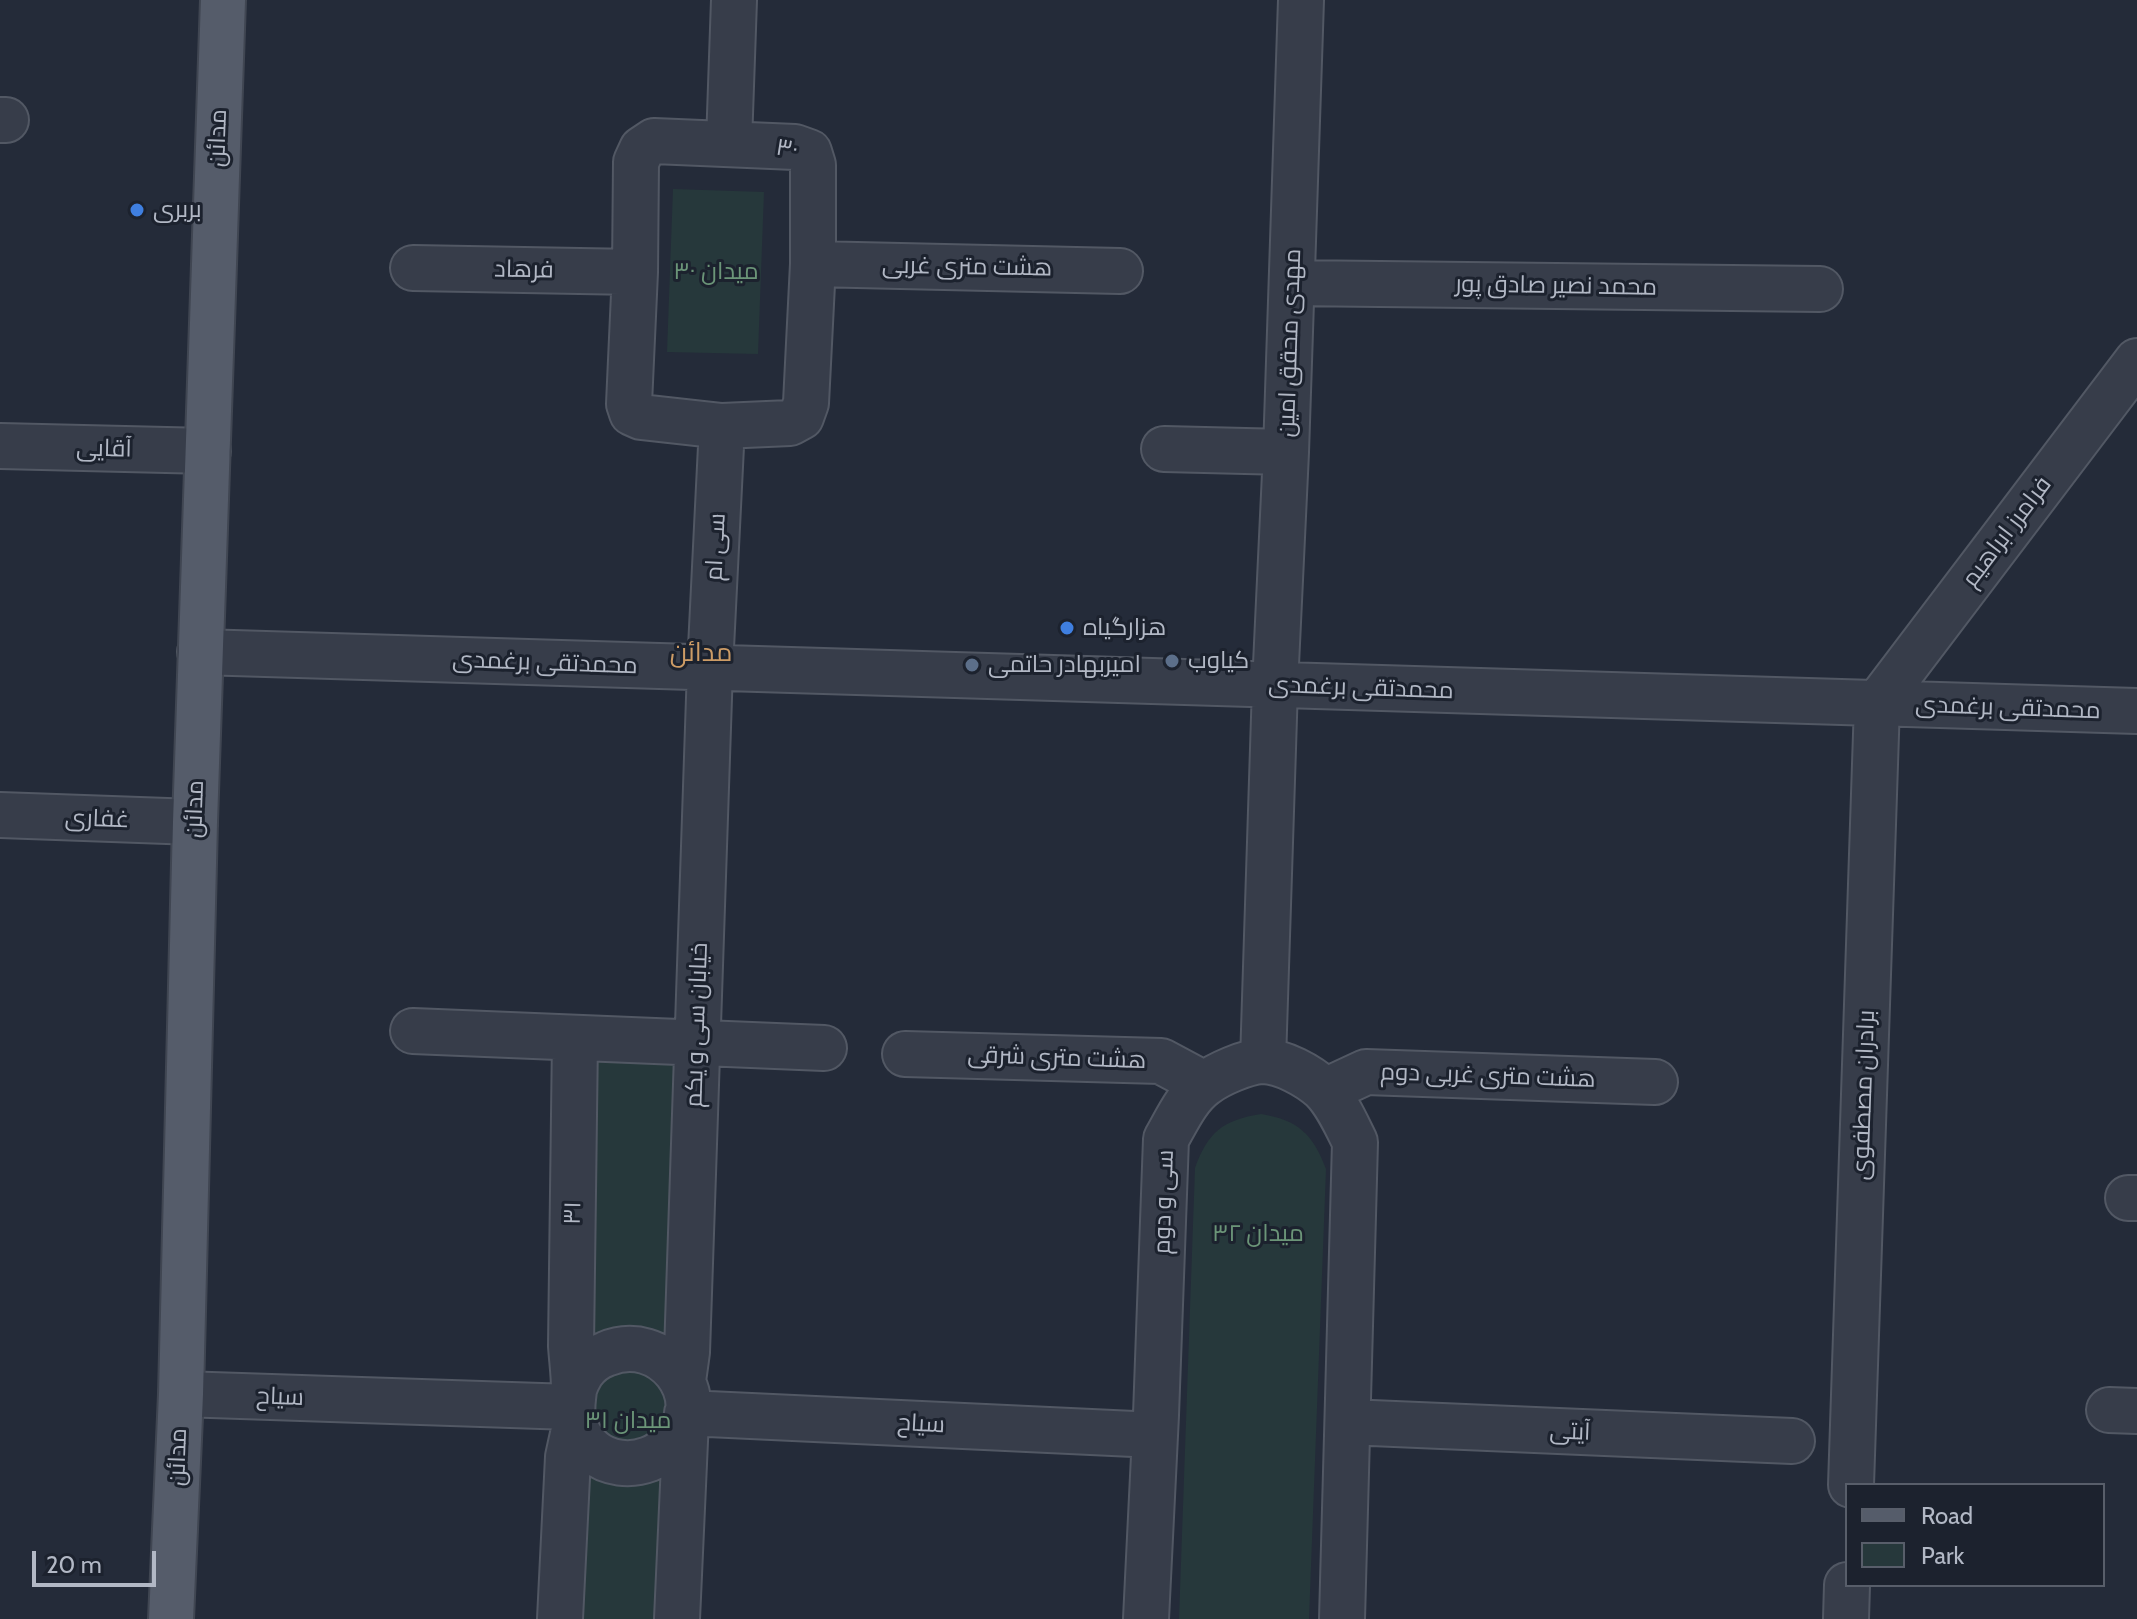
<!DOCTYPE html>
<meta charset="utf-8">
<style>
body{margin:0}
#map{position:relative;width:2137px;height:1619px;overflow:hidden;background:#242b39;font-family:Cabin,sans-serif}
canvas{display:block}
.legend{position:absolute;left:1845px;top:1483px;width:260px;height:104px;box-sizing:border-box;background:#1c222e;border:2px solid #585e6a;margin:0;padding:10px 14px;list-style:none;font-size:24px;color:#b2b8c5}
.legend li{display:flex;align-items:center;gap:16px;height:40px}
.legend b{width:40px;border:2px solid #585e6a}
.scale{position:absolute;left:32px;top:1551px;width:124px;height:36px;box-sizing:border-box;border:4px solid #b2b8c5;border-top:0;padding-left:10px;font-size:24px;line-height:28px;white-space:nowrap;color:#b2b8c5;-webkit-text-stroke:6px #1c222e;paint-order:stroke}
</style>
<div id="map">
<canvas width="2137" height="1619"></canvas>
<ul class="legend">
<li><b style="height:10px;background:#555c6a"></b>Road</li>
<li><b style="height:22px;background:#26383b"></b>Park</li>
</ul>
<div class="scale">20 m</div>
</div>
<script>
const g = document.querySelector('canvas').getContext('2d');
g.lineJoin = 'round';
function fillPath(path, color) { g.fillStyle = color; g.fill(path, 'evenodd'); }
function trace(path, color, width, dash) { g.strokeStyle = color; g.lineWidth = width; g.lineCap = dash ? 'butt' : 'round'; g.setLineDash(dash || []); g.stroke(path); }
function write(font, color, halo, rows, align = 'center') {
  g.font = font + ' Cabin,Cairo,sans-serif'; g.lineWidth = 6; g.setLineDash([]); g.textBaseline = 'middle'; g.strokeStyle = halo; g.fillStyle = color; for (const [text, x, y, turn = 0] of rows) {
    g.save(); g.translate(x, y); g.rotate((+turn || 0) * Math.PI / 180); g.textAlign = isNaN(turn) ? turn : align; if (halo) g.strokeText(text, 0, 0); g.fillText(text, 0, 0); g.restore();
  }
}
fillPath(new Path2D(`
 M 673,189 L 764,192 L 758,354 L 667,352 Z
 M 590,1053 L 686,1056 L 671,1619 L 568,1619 Z
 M 1261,1114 C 1298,1120 1313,1134 1326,1169 L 1309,1619 L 1179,1619 L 1195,1168 C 1208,1132 1223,1120 1261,1114 Z`), '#26383b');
const minor = new Path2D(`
 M 0,120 L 6,120
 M 654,141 L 795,147 L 809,152 L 813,165 L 813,264 L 806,403 L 801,417 L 790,423 L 722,426 L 641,417 L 632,413 L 629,404 L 635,272 L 636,162 L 642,149 Z
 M 729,143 L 734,0
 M 813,264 L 1120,271
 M 413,268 L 635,272
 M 1292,283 L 1820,289
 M 0,446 L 208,451
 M 1164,449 L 1286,452
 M 200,652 L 2137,711
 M 0,815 L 195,822
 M 413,1031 L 824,1048
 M 905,1054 L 1161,1061 L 1204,1084
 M 1263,1061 L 1275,686 L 1286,452 L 1301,0
 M 1325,1091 L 1366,1072 L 1655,1082
 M 2128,1198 L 2137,1198
 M 683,1381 L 687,1352 L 710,668 L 722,426
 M 574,1389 C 576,1383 579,1377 582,1372 C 588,1364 597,1357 606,1354 C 662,1330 714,1397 675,1441 C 645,1475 591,1470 575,1425 C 570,1412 573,1402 574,1389 C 574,1375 572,1360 571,1346 L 575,1038
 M 181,1394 L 571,1407
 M 2109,1410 L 2137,1411
 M 687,1413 L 1155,1435
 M 1348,1422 L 1792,1441
 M 1851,1485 L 1877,704 L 2137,361
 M 560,1619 L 568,1457 L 575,1425
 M 677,1619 L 686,1419
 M 1146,1619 L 1156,1415 L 1166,1139 C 1177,1120 1187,1097 1205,1084 C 1218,1074 1246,1062 1262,1061 C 1282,1061 1309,1076 1323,1089 C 1337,1103 1346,1124 1355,1142 L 1342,1619
 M 1846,1619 L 1847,1585`);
const major = new Path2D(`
 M 171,1619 L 181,1394 L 195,822 L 223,0`);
trace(minor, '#525864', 48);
trace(major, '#404652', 48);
trace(minor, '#373d4a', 44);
trace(major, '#555c6a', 44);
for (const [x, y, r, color] of [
 [137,210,8,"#3f7fe0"],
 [1067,628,8,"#3f7fe0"],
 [1172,661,8,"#5c6f8a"],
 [972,665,8,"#5c6f8a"]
]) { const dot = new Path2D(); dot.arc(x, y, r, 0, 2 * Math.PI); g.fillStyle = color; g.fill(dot); trace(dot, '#1c222e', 3); }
write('24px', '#b2b8c5', '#1c222e', [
 ["مدائن",218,138,-88],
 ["۳۰",787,149,9],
 ["هشت متری غربی",967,267,1],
 ["فرهاد",524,270,1],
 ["محمد نصیر صادق پور",1556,286,1],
 ["مهدی محقق امین",1290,343,-88],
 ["آقایی",104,449,1],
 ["فرامرز ابراهیم",2007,532,-53],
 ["سی ام",716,547,-87],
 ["محمدتقی برغمدی",545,663,2],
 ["محمدتقی برغمدی",1361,688,2],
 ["محمدتقی برغمدی",2008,708,2],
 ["مدائن",195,809,-88],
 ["غفاری",97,819,2],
 ["خیابان سی و یکم",697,1025,-88],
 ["هشت متری شرقی",1057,1058,2],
 ["هشت متری غربی دوم",1488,1076,2],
 ["برادران مصطفوی",1864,1095,-88],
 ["سی و دوم",1164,1202,-88],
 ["۳۱",573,1213,-89],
 ["سیاح",280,1397,2],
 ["سیاح",921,1424,3],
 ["آیتی",1570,1432,2],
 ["مدائن",178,1457,-88]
]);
write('24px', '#b2b8c5', '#1c222e', [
 ["بربری",153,210],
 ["هزارگیاه",1083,628],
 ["کیاوب",1188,661],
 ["امیربهادر حاتمی",988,665]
], 'left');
write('24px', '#6b9578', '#1c222e', [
 ["میدان ۳۰",716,272],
 ["میدان ۳۲",1258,1234],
 ["میدان ۳۱",628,1421]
]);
write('26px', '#cd9c66', '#1c222e', [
 ["مدائن",701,653]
]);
</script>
